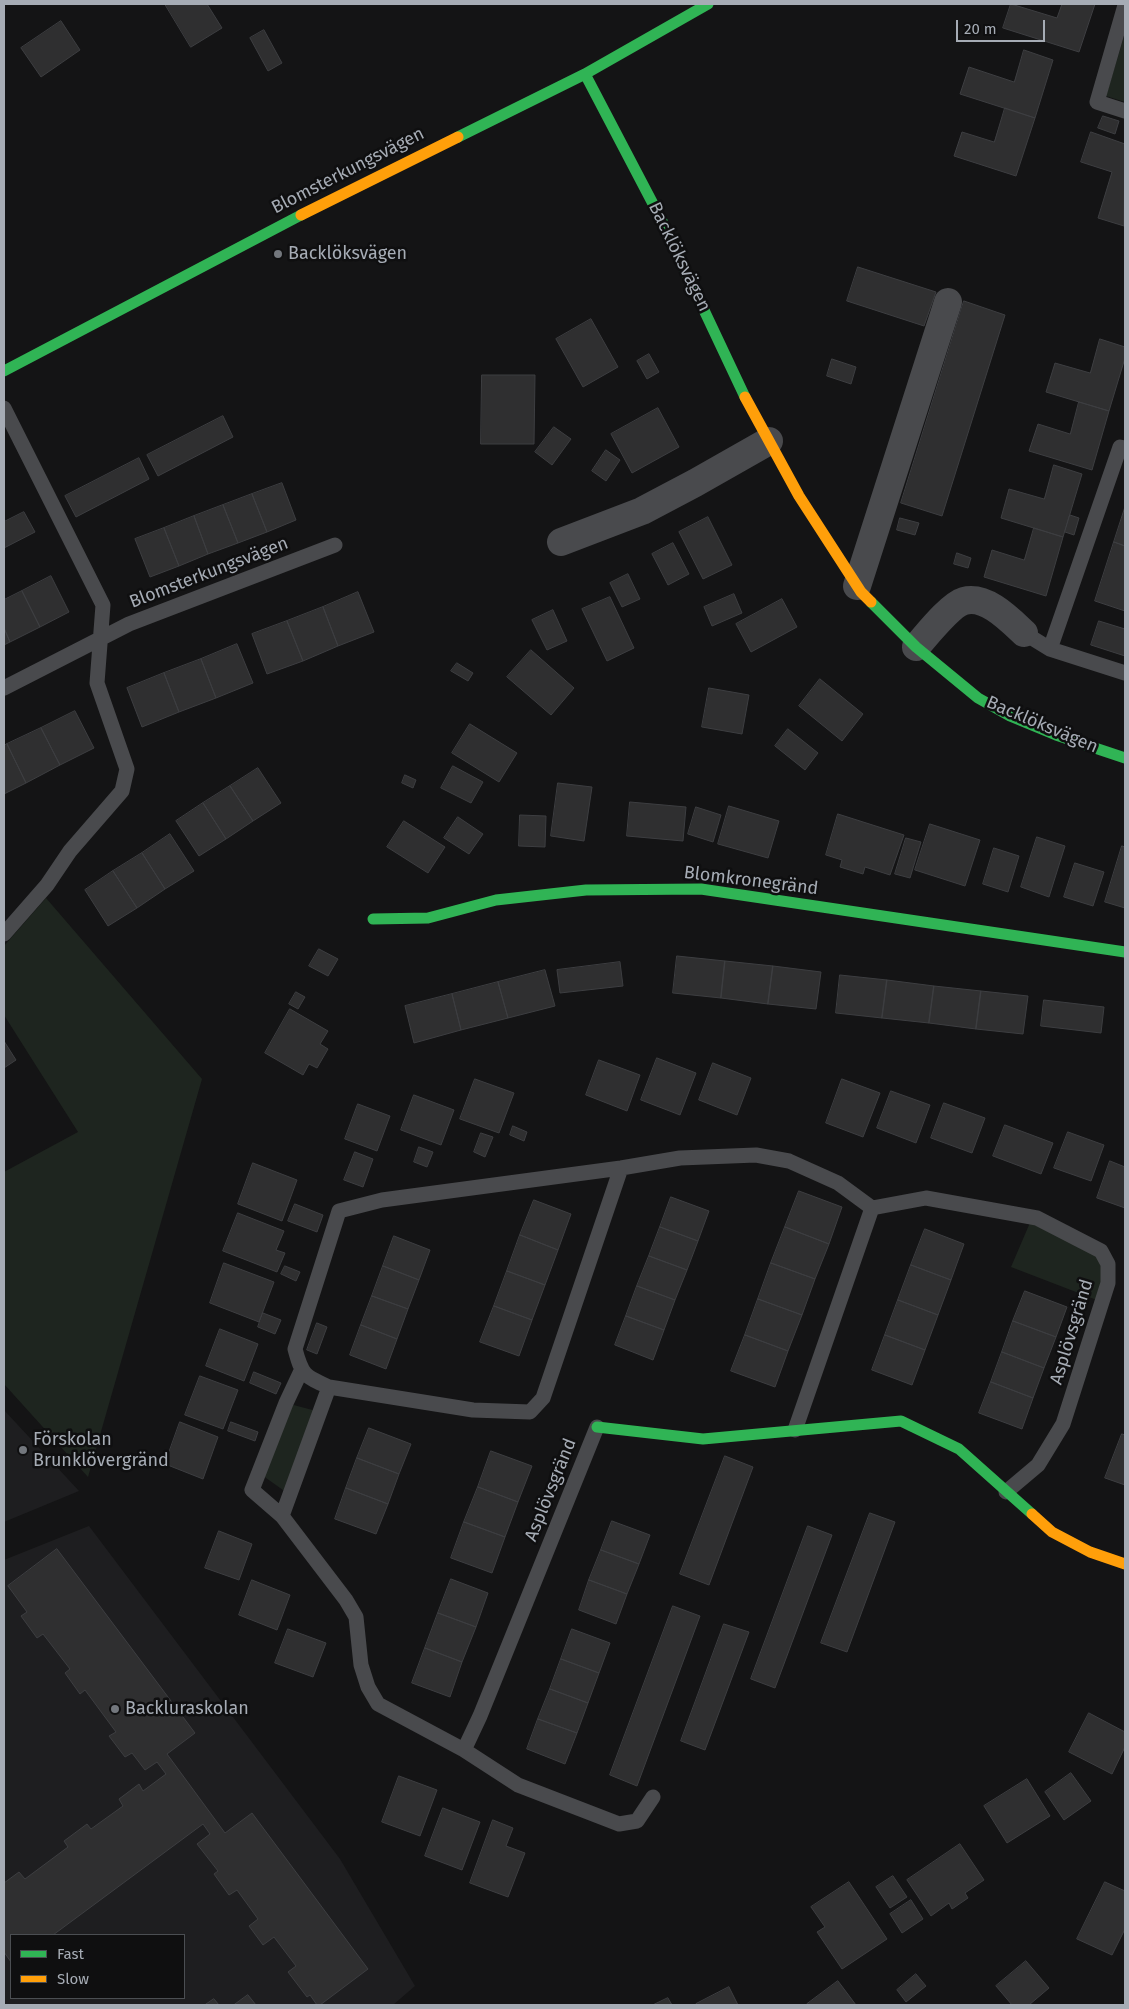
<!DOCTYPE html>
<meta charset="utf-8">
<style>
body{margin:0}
#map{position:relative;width:1129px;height:2009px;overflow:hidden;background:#141415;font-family:"Fira Sans",sans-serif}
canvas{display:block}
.frame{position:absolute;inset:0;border:5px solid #a6acb5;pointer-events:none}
.legend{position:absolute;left:10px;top:1934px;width:175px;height:65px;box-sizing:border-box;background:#0f0f10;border:1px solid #4b4e52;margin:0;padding:6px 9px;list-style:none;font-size:15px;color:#a6acb5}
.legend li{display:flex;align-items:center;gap:10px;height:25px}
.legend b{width:25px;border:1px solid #4b4e52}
.scale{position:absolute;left:956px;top:20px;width:89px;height:22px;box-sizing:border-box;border:2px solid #a6acb5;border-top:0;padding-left:6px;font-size:15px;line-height:18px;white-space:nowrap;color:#a6acb5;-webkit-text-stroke:4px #0f0f10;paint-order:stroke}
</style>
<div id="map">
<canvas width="1129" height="2009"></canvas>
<div class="frame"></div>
<ul class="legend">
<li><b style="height:6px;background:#30b455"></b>Fast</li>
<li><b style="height:6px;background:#ff9f0a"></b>Slow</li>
</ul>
<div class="scale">20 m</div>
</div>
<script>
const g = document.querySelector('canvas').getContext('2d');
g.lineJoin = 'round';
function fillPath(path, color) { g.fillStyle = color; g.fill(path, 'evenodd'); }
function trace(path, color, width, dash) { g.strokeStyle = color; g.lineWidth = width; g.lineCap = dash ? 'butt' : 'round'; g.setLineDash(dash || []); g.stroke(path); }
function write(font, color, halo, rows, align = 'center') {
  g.font = font + ' "Fira Sans",sans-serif'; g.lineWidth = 5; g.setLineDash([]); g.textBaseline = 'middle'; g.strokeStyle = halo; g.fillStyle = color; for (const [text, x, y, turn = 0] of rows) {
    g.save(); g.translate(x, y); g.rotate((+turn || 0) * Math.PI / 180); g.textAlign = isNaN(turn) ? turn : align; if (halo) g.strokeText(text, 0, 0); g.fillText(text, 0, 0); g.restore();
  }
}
fillPath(new Path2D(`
 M 4,1410 L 79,1491 L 4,1522 Z
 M 89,1526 L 340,1859 L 415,1986 L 393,2005 L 4,2005 L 4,1560 ZM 11,1935 L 184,1935 L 184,1998 L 11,1998 Z`), '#1e1e20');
fillPath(new Path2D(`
 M 1125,33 L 1125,102 L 1106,96 Z
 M 46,898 L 202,1079 L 88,1477 L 4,1384 L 4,1172 L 78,1132 L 4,1015 L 4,946 Z
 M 1032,1218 L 1101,1251 L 1102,1302 L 1011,1267 Z
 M 286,1403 L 320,1412 L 290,1495 L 259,1473 Z`), '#1e251f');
const building = new Path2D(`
 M 165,4 L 207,4 L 222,28 L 191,47 Z
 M 1011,4 L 1057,18 L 1062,4 L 1095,4 L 1079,52 L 1003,28 Z
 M 61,21 L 80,50 L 41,77 L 21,48 Z
 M 264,30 L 282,63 L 268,71 L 250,38 Z
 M 1024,50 L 1053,60 L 1035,118 L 960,94 L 969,67 L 1014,82 Z
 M 1005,108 L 1035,118 L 1016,176 L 954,156 L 962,132 L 994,142 Z
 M 1103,116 L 1119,121 L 1115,134 L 1098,128 Z
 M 1091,132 L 1125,144 L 1124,226 L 1098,218 L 1112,172 L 1081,162 Z
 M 858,267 L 936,292 L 924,326 L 847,301 Z
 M 964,301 L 1005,315 L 942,516 L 901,503 Z
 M 591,319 L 618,367 L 583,387 L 556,339 Z
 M 1100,339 L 1125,347 L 1125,358 L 1109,411 L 1046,392 L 1055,363 L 1090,373 Z
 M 649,354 L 659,372 L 647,379 L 637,361 Z
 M 832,359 L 856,367 L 851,384 L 827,376 Z
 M 482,375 L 535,375 L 534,444 L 481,444 Z
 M 1079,402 L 1109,411 L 1092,470 L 1029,451 L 1038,424 L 1070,434 Z
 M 658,408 L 679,447 L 632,473 L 611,434 Z
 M 223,416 L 233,437 L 158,476 L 147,455 Z
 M 554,427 L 571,439 L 552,465 L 535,452 Z
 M 606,450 L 620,460 L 606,481 L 592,471 Z
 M 139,458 L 149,479 L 76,517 L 65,496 Z
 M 1054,465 L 1082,474 L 1063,537 L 1001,518 L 1009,489 L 1044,499 Z
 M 282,483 L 296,520 L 267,532 L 252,494 Z
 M 252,494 L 267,532 L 238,543 L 223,505 Z
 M 223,505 L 238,543 L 208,554 L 194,516 Z
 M 1125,507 L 1125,546 L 1114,542 Z
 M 24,512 L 35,532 L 4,548 L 4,522 Z
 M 1070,515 L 1079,518 L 1074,535 L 1065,532 Z
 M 194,516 L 208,554 L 179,566 L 164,528 Z
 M 708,517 L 732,565 L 703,579 L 679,532 Z
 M 900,518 L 919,523 L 915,535 L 897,530 Z
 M 164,528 L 179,566 L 150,577 L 135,539 Z
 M 1034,528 L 1063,537 L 1046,596 L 984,577 L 992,550 L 1024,560 Z
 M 1114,542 L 1125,546 L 1125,611 L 1095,601 Z
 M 673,543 L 689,574 L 668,585 L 652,554 Z
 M 957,553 L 971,558 L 968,568 L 954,564 Z
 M 628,574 L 640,599 L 622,607 L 610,583 Z
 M 51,576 L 69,612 L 40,627 L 22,591 Z
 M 22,591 L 40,627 L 10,642 L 4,628 L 4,600 Z
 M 358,592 L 374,632 L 338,646 L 323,607 Z
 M 734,594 L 742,613 L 712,626 L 704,607 Z
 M 610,597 L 634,648 L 607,661 L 582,609 Z
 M 782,599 L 797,627 L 751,652 L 736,624 Z
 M 323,607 L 338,646 L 303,661 L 287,621 Z
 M 553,610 L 567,641 L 547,650 L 532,620 Z
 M 287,621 L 303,661 L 267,674 L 252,634 Z
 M 1099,621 L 1125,629 L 1125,656 L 1091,645 Z
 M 4,628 L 10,642 L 4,645 Z
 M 237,644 L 253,683 L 216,698 L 201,659 Z
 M 531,650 L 574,688 L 551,715 L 507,677 Z
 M 201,659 L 216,698 L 179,712 L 164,673 Z
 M 457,663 L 473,673 L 468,681 L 451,671 Z
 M 164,673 L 179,712 L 142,727 L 127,688 Z
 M 820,679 L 863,714 L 842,741 L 799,706 Z
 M 709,688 L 749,695 L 742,734 L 702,727 Z
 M 75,711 L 94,748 L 60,765 L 41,728 Z
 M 470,724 L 517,753 L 499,782 L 452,753 Z
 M 41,728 L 60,765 L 26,783 L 7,744 Z
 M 788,729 L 818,753 L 805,770 L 775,746 Z
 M 7,744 L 26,783 L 4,794 L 4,746 Z
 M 453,766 L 483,782 L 471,803 L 441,788 Z
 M 258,768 L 281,803 L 253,821 L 230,786 Z
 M 405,775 L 416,780 L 413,788 L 402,783 Z
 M 558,783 L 592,787 L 584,841 L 551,836 Z
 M 230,786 L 253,821 L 226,839 L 203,803 Z
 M 630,802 L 686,807 L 683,841 L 627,836 Z
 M 203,803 L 226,839 L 199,856 L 176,821 Z
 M 729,806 L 779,821 L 768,858 L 718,844 Z
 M 696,807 L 721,815 L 713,842 L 688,834 Z
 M 838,814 L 904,835 L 890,875 L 865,867 L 863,874 L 840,867 L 842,860 L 826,855 Z
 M 520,815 L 546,816 L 545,847 L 519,846 Z
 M 458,817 L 483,834 L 469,854 L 444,838 Z
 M 404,821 L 445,847 L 428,873 L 387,847 Z
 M 930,824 L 980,840 L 965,886 L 915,870 Z
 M 170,834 L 194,871 L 165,889 L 142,853 Z
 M 1037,837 L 1065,846 L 1049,897 L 1021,887 Z
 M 906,838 L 921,842 L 910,878 L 895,874 Z
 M 1122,846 L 1125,847 L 1125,908 L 1105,902 Z
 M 994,848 L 1019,856 L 1008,892 L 983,884 Z
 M 142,853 L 165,889 L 137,908 L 113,871 Z
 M 1075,863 L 1104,872 L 1093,906 L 1064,897 Z
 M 113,871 L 137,908 L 108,926 L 85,890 Z
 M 319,949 L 338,959 L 328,976 L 309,966 Z
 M 677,956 L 725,961 L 721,998 L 673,993 Z
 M 725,961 L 773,966 L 768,1004 L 721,998 Z
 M 620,962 L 623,986 L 560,993 L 557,970 Z
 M 773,966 L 821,972 L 816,1009 L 768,1004 Z
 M 545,970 L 555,1006 L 508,1018 L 498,982 Z
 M 840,975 L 887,980 L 882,1018 L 836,1013 Z
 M 887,980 L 934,986 L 929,1023 L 882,1018 Z
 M 498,982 L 508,1018 L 461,1030 L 452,994 Z
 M 934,986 L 981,991 L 976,1029 L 929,1023 Z
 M 981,991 L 1028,996 L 1023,1034 L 976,1029 Z
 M 296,992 L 305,997 L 298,1009 L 289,1004 Z
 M 452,994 L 461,1030 L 414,1043 L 405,1006 Z
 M 1044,1000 L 1104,1007 L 1101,1033 L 1041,1026 Z
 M 290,1009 L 328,1031 L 320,1044 L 328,1049 L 317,1068 L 309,1064 L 303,1075 L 265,1053 Z
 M 4,1041 L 16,1060 L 4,1068 Z
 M 657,1058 L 696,1073 L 680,1115 L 641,1100 Z
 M 599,1060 L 640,1075 L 627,1111 L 586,1095 Z
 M 713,1063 L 751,1078 L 737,1115 L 699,1100 Z
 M 475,1079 L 514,1093 L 499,1133 L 460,1119 Z
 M 842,1079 L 880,1093 L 863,1137 L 826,1123 Z
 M 891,1091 L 930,1105 L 916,1143 L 877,1128 Z
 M 414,1095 L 454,1110 L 441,1145 L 401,1130 Z
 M 944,1103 L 985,1118 L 972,1153 L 931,1138 Z
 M 358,1104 L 390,1116 L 377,1151 L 345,1139 Z
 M 1005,1125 L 1053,1143 L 1041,1174 L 993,1156 Z
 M 513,1126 L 527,1132 L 524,1141 L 510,1135 Z
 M 1068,1132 L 1104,1145 L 1091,1181 L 1054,1168 Z
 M 481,1133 L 493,1137 L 485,1157 L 474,1152 Z
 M 419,1147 L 433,1152 L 427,1167 L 414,1162 Z
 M 355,1152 L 373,1159 L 363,1187 L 344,1180 Z
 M 1110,1161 L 1125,1167 L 1125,1208 L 1097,1198 Z
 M 253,1163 L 297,1180 L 282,1221 L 238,1204 Z
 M 799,1191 L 842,1207 L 829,1244 L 785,1227 Z
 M 671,1197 L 709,1211 L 698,1241 L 660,1227 Z
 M 534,1200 L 571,1214 L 558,1250 L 520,1235 Z
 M 295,1204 L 323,1215 L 317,1232 L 288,1221 Z
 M 238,1213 L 284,1231 L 276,1250 L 285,1253 L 277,1272 L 223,1251 Z
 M 660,1227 L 698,1241 L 687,1270 L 649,1256 Z
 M 785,1227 L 829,1244 L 815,1279 L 771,1263 Z
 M 925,1229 L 964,1244 L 951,1280 L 911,1265 Z
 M 520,1235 L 558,1250 L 545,1285 L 507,1271 Z
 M 394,1236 L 430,1250 L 419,1280 L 383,1266 Z
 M 649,1256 L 687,1270 L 675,1300 L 637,1286 Z
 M 224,1263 L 274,1282 L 259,1322 L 210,1303 Z
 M 771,1263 L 815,1279 L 802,1315 L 758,1299 Z
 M 911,1265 L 951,1280 L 938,1315 L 898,1300 Z
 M 285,1266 L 300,1272 L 296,1281 L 281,1274 Z
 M 383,1266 L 419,1280 L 408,1309 L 372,1296 Z
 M 507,1271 L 545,1285 L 532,1320 L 494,1306 Z
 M 637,1286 L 675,1300 L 664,1330 L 626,1316 Z
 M 1025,1291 L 1067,1307 L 1056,1337 L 1013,1321 Z
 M 372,1296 L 408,1309 L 397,1339 L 361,1325 Z
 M 758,1299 L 802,1315 L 788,1351 L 745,1335 Z
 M 898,1300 L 938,1315 L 925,1350 L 885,1335 Z
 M 494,1306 L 532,1320 L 519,1356 L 480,1342 Z
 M 263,1313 L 281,1320 L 275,1334 L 258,1327 Z
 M 626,1316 L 664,1330 L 653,1360 L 615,1345 Z
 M 1013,1321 L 1056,1337 L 1044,1368 L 1002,1352 Z
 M 317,1323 L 327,1327 L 317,1354 L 307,1350 Z
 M 361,1325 L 397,1339 L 386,1369 L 350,1355 Z
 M 220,1329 L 258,1344 L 244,1381 L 206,1366 Z
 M 745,1335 L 788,1351 L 775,1387 L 731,1371 Z
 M 885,1335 L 925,1350 L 912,1385 L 872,1370 Z
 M 1002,1352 L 1044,1368 L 1033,1398 L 991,1382 Z
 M 254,1372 L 281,1383 L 276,1394 L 250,1383 Z
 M 200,1376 L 238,1390 L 223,1429 L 185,1415 Z
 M 991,1382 L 1033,1398 L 1022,1429 L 979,1413 Z
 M 180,1422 L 218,1437 L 203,1479 L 165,1464 Z
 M 231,1422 L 258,1432 L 255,1441 L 228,1431 Z
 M 369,1428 L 411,1444 L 399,1474 L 357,1458 Z
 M 1122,1434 L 1125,1435 L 1125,1485 L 1105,1478 Z
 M 491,1451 L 532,1466 L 518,1502 L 478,1487 Z
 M 725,1456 L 753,1467 L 709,1585 L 680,1574 Z
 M 357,1458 L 399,1474 L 388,1504 L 346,1488 Z
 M 478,1487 L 518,1502 L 505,1537 L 464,1522 Z
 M 346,1488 L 388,1504 L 376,1534 L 335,1519 Z
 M 870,1513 L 895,1522 L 847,1652 L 821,1643 Z
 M 612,1521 L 650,1535 L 639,1564 L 601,1550 Z
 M 464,1522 L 505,1537 L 492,1573 L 451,1558 Z
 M 808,1526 L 832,1535 L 775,1688 L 751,1679 Z
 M 219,1531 L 252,1544 L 239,1580 L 205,1568 Z
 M 57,1549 L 195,1733 L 167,1754 L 225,1833 L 252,1813 L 368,1969 L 320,2005 L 317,2005 L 310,1995 L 307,1997 L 288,1972 L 296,1966 L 274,1937 L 263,1945 L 249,1926 L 258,1919 L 237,1890 L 229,1895 L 214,1874 L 218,1871 L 197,1844 L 210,1834 L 203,1824 L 53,1935 L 11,1935 L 11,1962 L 4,1952 L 4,1883 L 19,1872 L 25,1879 L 68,1847 L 64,1841 L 87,1824 L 91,1829 L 123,1806 L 119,1799 L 139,1784 L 143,1791 L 166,1774 L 157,1762 L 145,1770 L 132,1753 L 125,1757 L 109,1736 L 116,1732 L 85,1690 L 80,1694 L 65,1673 L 70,1669 L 43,1634 L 37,1638 L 21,1616 L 27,1612 L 8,1586 Z
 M 601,1550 L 639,1564 L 627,1594 L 589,1580 Z
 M 451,1579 L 488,1593 L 476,1627 L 438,1613 Z
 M 252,1580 L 290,1595 L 277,1630 L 239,1615 Z
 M 589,1580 L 627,1594 L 616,1624 L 579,1610 Z
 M 673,1606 L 700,1616 L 637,1786 L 610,1775 Z
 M 438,1613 L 476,1627 L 462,1662 L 425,1648 Z
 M 724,1624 L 749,1632 L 705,1750 L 681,1741 Z
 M 288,1629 L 326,1643 L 313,1677 L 275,1663 Z
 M 572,1629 L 610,1643 L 599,1673 L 561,1659 Z
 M 425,1648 L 462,1662 L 450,1697 L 412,1683 Z
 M 561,1659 L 599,1673 L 588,1703 L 550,1689 Z
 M 550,1689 L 588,1703 L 577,1733 L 538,1719 Z
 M 1089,1713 L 1125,1732 L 1125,1747 L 1112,1774 L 1069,1752 Z
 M 538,1719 L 577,1733 L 565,1764 L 527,1749 Z
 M 1071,1773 L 1091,1801 L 1064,1820 L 1045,1792 Z
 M 399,1776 L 437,1790 L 420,1836 L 382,1822 Z
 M 1027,1779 L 1050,1816 L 1007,1843 L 984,1806 Z
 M 443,1808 L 480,1822 L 462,1870 L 425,1856 Z
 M 493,1820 L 513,1828 L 506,1846 L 525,1853 L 508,1897 L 470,1883 Z
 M 960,1844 L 984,1880 L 965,1893 L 968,1898 L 952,1909 L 949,1903 L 931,1916 L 907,1880 Z
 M 893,1876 L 907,1897 L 890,1908 L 876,1887 Z
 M 849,1882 L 887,1939 L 842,1969 L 817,1932 L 825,1927 L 811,1907 Z
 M 1105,1882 L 1125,1891 L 1125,1929 L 1112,1955 L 1077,1939 Z
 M 911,1900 L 923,1919 L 902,1933 L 890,1914 Z
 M 1026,1961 L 1049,1988 L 1029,2005 L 1012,2005 L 996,1986 Z
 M 916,1974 L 926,1986 L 906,2002 L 897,1990 Z
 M 838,1981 L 856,2005 L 807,2005 L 807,2004 Z
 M 729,1987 L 738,2005 L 696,2005 L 696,2004 Z
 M 248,1995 L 256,2005 L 234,2005 Z
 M 668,1998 L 672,2005 L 653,2005 Z
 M 214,1999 L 219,2005 L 205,2005 Z`);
fillPath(building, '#2f2f30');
trace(building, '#3d3e41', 1);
trace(new Path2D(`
 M 1125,5 L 1097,102 L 1125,111
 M 4,408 L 103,605 L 97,683 L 127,769 L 122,791 L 70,851 L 47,885 L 4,934
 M 1024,633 L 1050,649 L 1125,673
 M 1050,649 L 1120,447 L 1125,448
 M 4,688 L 129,624 L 335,545
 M 621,1168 L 543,1398 L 530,1412 L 473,1410 L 329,1387 C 304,1376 302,1375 295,1349 L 339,1211 L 382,1200 L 621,1168 L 680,1158 L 756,1155 L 789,1161 L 838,1183 L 872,1208 L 926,1198 L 1037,1218 L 1101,1251 L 1108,1264 L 1108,1283 L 1063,1424 L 1038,1465 L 1006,1492
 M 329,1387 L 282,1516 L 346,1600 L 356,1617 L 361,1665 L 368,1687 L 378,1704 L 464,1750 L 518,1785 L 619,1824 L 637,1821 L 653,1797
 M 795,1430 L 872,1208
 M 282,1516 L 252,1490 L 286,1403 L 301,1371
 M 464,1750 L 480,1716 L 597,1427`), '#494a4d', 15);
trace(new Path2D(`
 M 561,542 L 642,511 L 695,483 L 769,441
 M 857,586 L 948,302
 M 916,647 C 926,636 950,605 964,601 C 986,595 1009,619 1024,633`), '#494a4d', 28);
trace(new Path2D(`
 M 585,74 L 662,221 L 745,397
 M 458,137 L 585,74 L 708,4
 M 4,371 L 301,215
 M 871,602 L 916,647 L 978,698 L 1010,716 L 1056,735 L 1125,758
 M 373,919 L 428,918 L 496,900 L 586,890 L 701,889 L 1125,952
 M 597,1427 L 703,1439 L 901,1421 L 959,1449 L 1032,1514`), '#30b455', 11);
trace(new Path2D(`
 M 301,215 L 458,137
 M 745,397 L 799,496 L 861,592 L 871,602
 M 1032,1514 L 1052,1532 L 1090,1552 L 1125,1564`), '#ff9f0a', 11);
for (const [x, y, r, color] of [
 [278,254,5,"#73777d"],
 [23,1450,5,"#73777d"],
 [115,1709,5,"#73777d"]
]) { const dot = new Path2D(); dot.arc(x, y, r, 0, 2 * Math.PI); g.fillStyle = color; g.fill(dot); trace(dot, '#0f0f10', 2); }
write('18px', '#a6acb5', '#0f0f10', [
 ["Blomsterkungsvägen",348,171,-27],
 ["Backlöksvägen",679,257,64],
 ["Blomsterkungsvägen",209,573,-21],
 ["Backlöksvägen",1042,725,23],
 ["Blomkronegränd",751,881,7],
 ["Asplövsgränd",1072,1332,-73],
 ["Asplövsgränd",551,1490,-68]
]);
write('18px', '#a6acb5', '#0f0f10', [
 ["Backlöksvägen",288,254],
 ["Förskolan",33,1440],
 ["Brunklövergränd",33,1461],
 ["Backluraskolan",125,1709]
], 'left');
</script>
